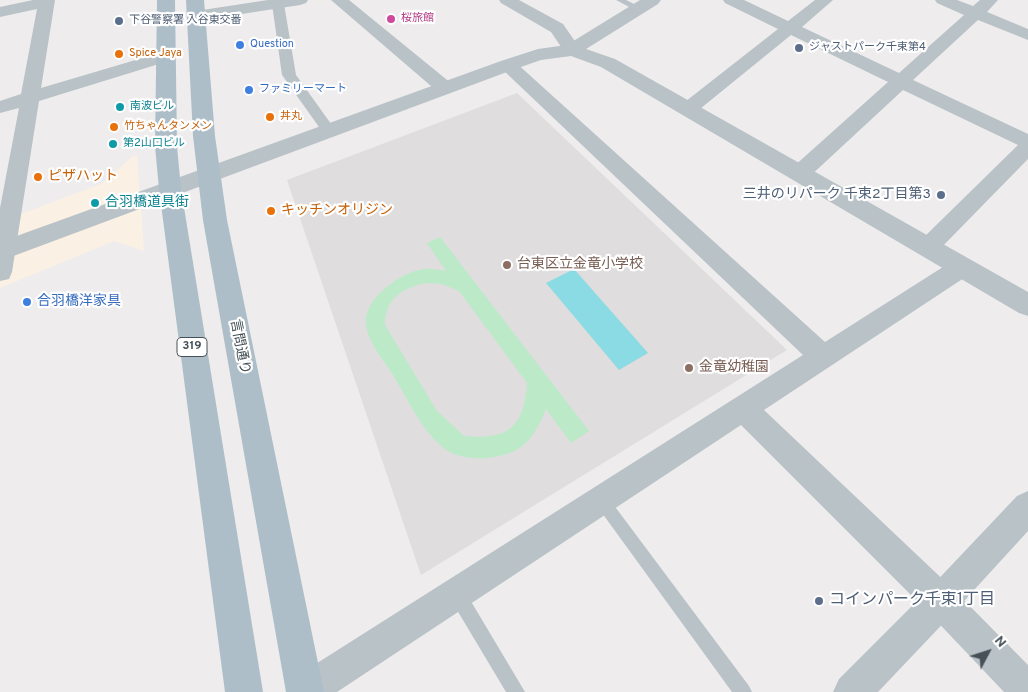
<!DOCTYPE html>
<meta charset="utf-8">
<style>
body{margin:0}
#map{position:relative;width:1028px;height:692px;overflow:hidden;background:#eeecec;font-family:Overpass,sans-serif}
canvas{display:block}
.north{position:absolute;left:963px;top:627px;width:50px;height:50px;-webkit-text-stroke:4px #fff;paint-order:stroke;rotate:50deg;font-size:14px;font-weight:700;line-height:20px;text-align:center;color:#455157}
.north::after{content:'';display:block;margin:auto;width:18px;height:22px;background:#455157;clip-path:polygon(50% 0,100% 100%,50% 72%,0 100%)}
</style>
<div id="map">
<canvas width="1028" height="692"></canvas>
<div class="north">N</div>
</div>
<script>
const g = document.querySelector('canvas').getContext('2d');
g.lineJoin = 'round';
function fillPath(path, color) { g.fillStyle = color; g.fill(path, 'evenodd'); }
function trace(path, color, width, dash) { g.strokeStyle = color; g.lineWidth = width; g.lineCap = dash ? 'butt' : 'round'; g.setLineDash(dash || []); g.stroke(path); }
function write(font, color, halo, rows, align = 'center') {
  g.font = font + ' Overpass,"Noto Sans JP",sans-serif'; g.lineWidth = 4.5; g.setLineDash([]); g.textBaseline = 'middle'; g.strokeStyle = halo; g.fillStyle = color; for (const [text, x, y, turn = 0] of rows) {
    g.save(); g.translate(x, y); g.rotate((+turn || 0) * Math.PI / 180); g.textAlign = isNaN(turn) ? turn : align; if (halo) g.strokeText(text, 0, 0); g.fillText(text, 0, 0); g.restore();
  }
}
fillPath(new Path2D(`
 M 137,156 L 144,251 L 114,241 L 0,288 L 0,222 L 101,184 L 132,157 Z`), '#faf1e4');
fillPath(new Path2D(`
 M 517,93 L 787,350 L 421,575 L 287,180 Z`), '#dfdddd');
fillPath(new Path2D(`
 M 440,237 L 589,431 L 571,443 L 546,409 C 542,421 532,439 521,447 C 503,460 464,463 445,449 C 422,431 408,400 393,375 C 383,359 364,338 366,318 C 368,296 403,271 424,269 C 431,268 439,270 446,271 L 427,243 ZM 425,283 L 442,284 L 459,291 L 527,383 C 524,428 508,440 464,436 L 437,411 L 385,325 C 385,298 402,289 425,283 Z`), '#bceac9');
fillPath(new Path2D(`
 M 574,269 L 648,353 L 619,370 L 546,283 Z`), '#8bdbe4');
fillPath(new Path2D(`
 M 616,0 L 626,0 L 642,8 L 635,10 Z
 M 602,494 L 607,496 L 749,686 L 752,692 L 732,692 L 597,506 L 595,501 L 597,496 Z
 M 457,586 L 463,588 L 525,692 L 506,692 L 451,600 L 449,594 L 451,588 Z`), '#b8c2c7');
fillPath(new Path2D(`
 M 278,0 L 284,4 L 296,75 L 334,128 L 337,131 L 334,134 L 324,134 L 282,75 L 272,4 Z`), '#b8c2c7');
fillPath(new Path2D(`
 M 33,0 L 55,0 L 41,88 L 166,51 L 172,52 L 175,56 L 172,60 L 39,101 L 12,272 L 9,279 L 0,281 L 0,208 L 19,108 L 0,113 L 0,101 L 21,94 L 37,9 L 0,17 L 0,7 Z
 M 268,0 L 308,0 L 306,3 L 300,5 L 196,21 L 190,20 L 188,16 L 190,12 L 196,11 Z
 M 331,0 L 349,0 L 452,84 L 454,88 L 452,92 L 445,94 L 438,92 Z
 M 499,0 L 519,0 L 563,24 L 581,50 L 578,54 L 572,55 L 566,54 L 551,32 L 501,3 Z
 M 723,0 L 744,0 L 788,21 L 815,0 L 833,0 L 802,27 L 899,73 L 964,15 L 937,3 L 935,0 L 957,0 L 973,6 L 980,0 L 998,0 L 987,12 L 1028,29 L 1028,40 L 978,20 L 913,80 L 1028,134 L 1028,159 L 936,253 L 928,256 L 920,253 L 916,247 L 920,241 L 1018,145 L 903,90 L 808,178 L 800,180 L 792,178 L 789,173 L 792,168 L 888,82 L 791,35 L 695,113 L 688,115 L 681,113 L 678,109 L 681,105 L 778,29 L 725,3 Z
 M 508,60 L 514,61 L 825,342 L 954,260 L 962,258 L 970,260 L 974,267 L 970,274 L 764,410 L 953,589 L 1028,665 L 1028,692 L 1004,692 L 929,613 L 741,425 L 337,692 L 287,692 L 292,679 L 803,355 L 502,69 L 499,65 L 502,61 Z`), '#b8c2c7');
fillPath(new Path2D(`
 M 640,0 L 661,0 L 658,4 L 586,49 L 615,59 L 1028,292 L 1028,316 L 1019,313 L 601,67 L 571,56 L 541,60 L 515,69 L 0,261 L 0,242 L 501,61 L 538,49 L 567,45 Z
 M 1028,491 L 1028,531 L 953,613 L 878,692 L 833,692 L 839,679 L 929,589 L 1017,496 Z`), '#b8c2c7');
fillPath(new Path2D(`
 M 157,0 L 175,0 L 177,146 L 181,189 L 263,692 L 225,692 L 159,189 L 155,146 Z
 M 186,0 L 204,0 L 215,136 L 227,220 L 324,692 L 286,692 L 203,220 L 193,136 Z`), '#adbec9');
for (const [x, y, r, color] of [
 [391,19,5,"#d1479c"],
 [119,21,5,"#5c6f8a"],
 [240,45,5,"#3f7fe0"],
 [799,48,5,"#5c6f8a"],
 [119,54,5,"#e8710a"],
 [249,90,5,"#3f7fe0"],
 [120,107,5,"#0f9aa8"],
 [270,117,5,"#e8710a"],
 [114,127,5,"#e8710a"],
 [113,144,5,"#0f9aa8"],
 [38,177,5,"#e8710a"],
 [941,195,5,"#5c6f8a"],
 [95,203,5,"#0f9aa8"],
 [271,211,5,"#e8710a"],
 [507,265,5,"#8d6e63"],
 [27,302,5,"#3f7fe0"],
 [689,368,5,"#8d6e63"],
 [819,601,5,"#5c6f8a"]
]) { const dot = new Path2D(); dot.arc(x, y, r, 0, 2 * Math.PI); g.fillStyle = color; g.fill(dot); trace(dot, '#fff', 2); }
write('11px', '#b23c85', '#fff', [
 ["桜旅館",401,19]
], 'left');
write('11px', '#4e5e75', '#fff', [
 ["下谷警察署 入谷東交番",129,21],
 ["ジャストパーク千束第4",809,48]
], 'left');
write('11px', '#366cbe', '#fff', [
 ["Question",250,45],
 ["ファミリーマート",259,90]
], 'left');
write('11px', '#c56008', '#fff', [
 ["Spice Jaya",129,54],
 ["丼丸",280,117],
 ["竹ちゃんタンメン",124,127]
], 'left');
write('11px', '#0d838f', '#fff', [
 ["南波ビル",130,107],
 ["第2山口ビル",123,144]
], 'left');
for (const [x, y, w] of [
 [192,347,30]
]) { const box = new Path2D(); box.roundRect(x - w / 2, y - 9.5, w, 19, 4); g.fillStyle = '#fff'; g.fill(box); trace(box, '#455157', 1); }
write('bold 12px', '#455157', null, [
 ["319",192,347]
]);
write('14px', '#c56008', '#fff', [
 ["ピザハット",48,177],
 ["キッチンオリジン",281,211]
], 'left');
write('14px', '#4e5e75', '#fff', [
 ["三井のリパーク 千束2丁目第3",931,195]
], 'right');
write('14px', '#0d838f', '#fff', [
 ["合羽橋道具街",105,203]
], 'left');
write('14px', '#785e54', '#fff', [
 ["台東区立金竜小学校",517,265],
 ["金竜幼稚園",699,368]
], 'left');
write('14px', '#366cbe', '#fff', [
 ["合羽橋洋家具",37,302]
], 'left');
write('14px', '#455157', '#fff', [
 ["言問通り",239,347,79]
]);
write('16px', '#4e5e75', '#fff', [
 ["コインパーク千束1丁目",829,601]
], 'left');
</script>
